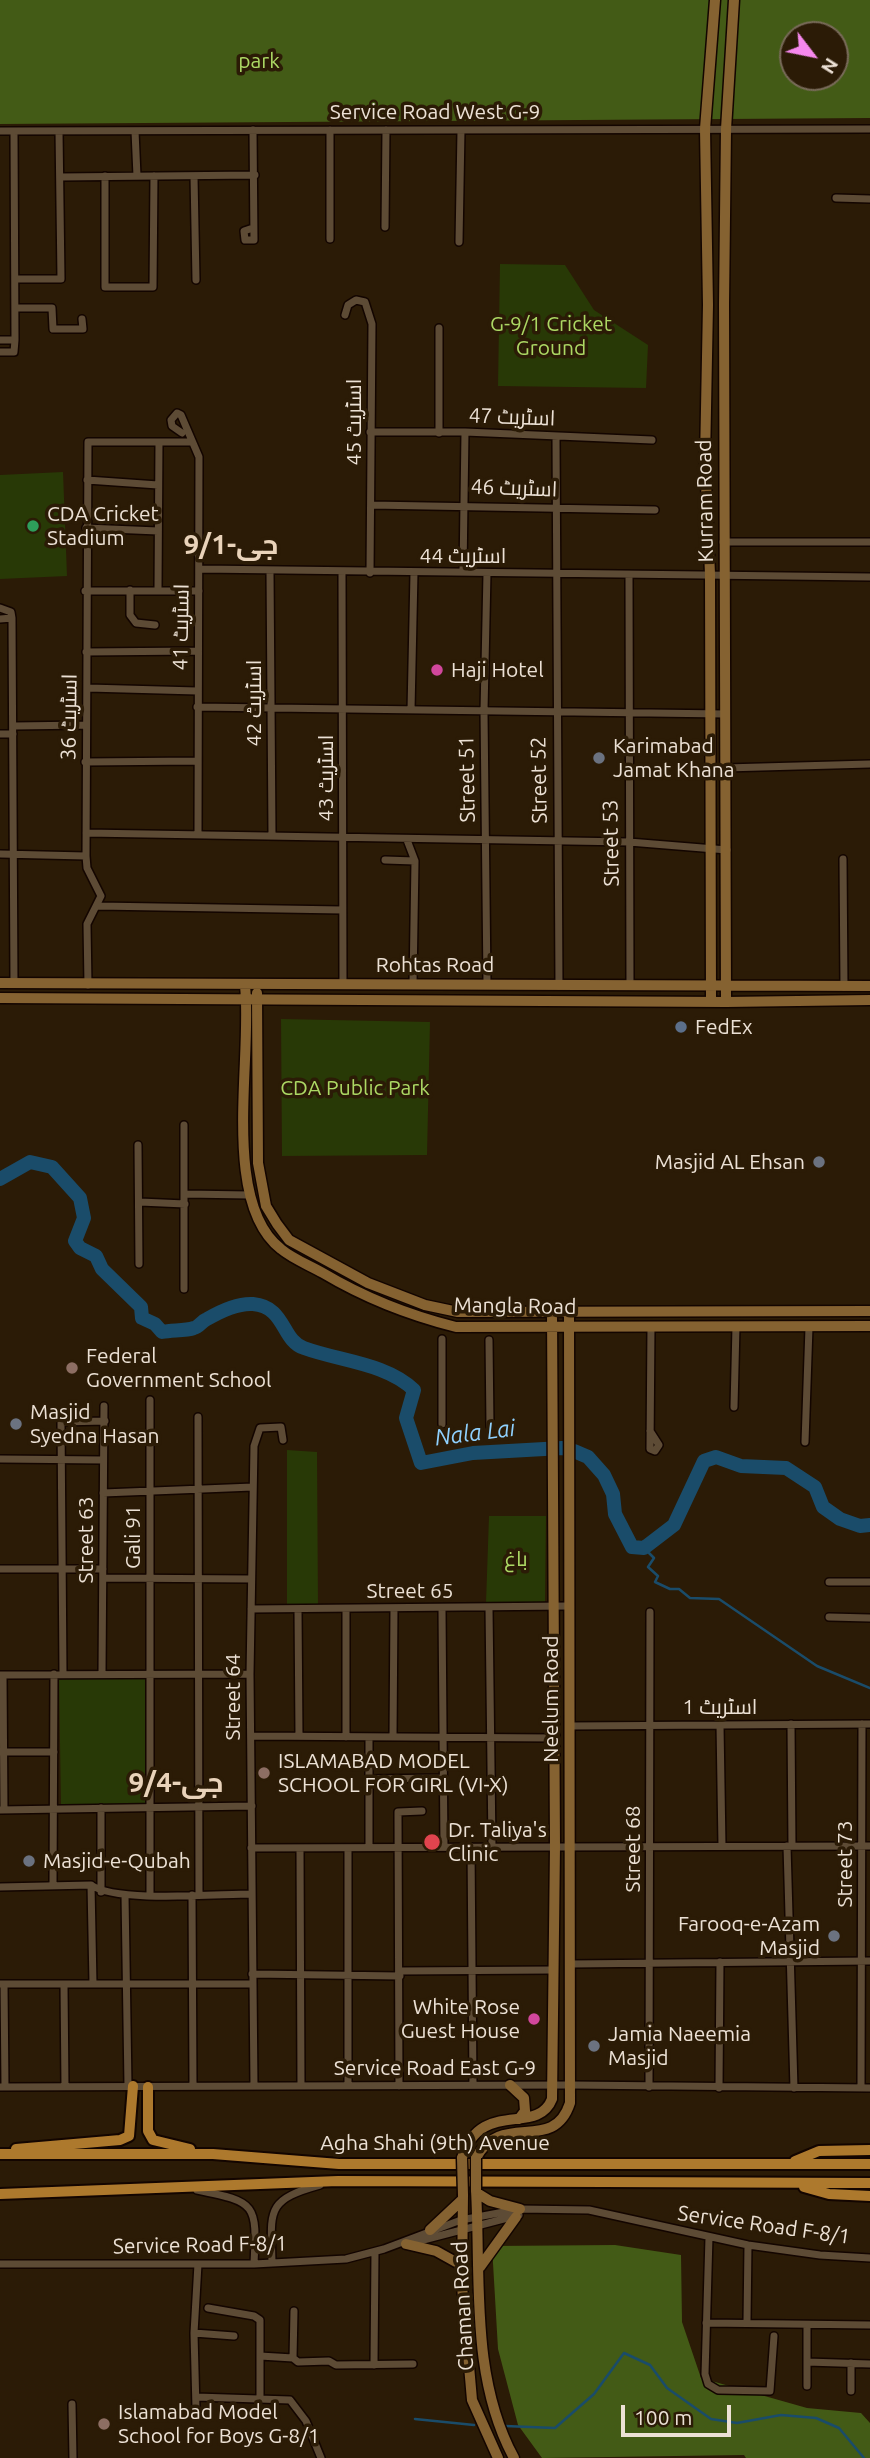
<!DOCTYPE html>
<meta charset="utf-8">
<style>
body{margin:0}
#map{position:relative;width:870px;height:2458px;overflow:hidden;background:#2b1b06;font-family:Ubuntu,sans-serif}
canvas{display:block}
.north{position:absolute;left:779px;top:21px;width:70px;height:70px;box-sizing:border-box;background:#2b1b06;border:2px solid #786a59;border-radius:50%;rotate:122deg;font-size:19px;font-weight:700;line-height:28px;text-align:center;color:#ece1d5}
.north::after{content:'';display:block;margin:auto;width:24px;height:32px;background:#f688ed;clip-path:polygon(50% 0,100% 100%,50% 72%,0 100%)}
.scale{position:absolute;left:621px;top:2405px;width:110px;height:32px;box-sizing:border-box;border:4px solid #ece1d5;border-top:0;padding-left:9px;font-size:21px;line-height:24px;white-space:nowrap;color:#ece1d5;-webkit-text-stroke:5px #2b1b06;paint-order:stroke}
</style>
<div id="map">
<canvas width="870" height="2458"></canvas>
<div class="north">N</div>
<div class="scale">100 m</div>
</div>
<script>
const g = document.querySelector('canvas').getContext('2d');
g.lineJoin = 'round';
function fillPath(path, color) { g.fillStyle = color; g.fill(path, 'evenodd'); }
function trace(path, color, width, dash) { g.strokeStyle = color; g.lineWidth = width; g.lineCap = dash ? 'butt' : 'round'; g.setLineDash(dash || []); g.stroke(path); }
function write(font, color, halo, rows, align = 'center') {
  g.font = font + ' Ubuntu,Cairo,sans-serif'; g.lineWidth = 7; g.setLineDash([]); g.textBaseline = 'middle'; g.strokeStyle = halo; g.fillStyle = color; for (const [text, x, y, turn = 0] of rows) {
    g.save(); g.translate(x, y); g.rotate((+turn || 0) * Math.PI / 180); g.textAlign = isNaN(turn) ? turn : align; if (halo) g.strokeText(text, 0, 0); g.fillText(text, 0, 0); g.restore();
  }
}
fillPath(new Path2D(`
 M 500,264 L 565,265 L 594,310 L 648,345 L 646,388 L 498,386 Z
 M 63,472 L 67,576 L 0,579 L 0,475 Z
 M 281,1019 L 430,1022 L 427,1155 L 282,1156 Z
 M 287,1450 L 317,1452 L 318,1607 L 287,1608 Z
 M 489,1516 L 546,1516 L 545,1602 L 486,1603 Z
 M 145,1677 L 147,1804 L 61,1806 L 59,1679 Z`), '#283906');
fillPath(new Path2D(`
 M 0,0 L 870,0 L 870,118 L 0,124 ZM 793,35 L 835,35 L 835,77 L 793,77 Z
 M 615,2245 L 681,2255 L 682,2322 L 701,2378 L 807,2408 L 861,2413 L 870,2423 L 870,2458 L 746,2458 L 744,2455 L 542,2458 L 518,2425 L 498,2349 L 492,2246 Z`), '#435b16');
trace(new Path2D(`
 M 644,1548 L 654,1558 L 648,1567 L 658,1576 L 655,1582 L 670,1589 L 679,1589 L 690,1598 L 719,1599 L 817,1666 L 870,1688
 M 415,2419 L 474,2425
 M 505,2426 L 555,2428 L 594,2394 L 624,2353 L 650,2365 L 667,2388 L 711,2419 L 737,2423 L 781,2415 L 816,2418 L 839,2428 L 864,2458`), '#1a4c6a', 2.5);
trace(new Path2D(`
 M 0,1179 L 30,1162 L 52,1167 L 80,1198 L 84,1218 L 75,1241 L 80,1248 L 96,1256 L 102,1269 L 141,1307 L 142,1318 L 155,1324 L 162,1332 C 172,1330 185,1331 194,1328 C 199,1327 202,1321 207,1319 C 219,1312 238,1303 253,1304 C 286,1307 281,1340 304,1348 C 339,1361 386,1363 414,1390 L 406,1418 L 421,1463 L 473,1453 L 562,1448 L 574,1451 L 588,1457 L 604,1475 L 613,1494 L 615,1514 L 632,1547 L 644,1548 L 674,1525 L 704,1461 L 716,1457 L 741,1466 L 786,1468 L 815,1487 L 823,1507 L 840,1519 L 860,1526 L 870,1525`), '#1a4c6a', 14);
const street = new Path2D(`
 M 253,130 L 254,240 L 245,240 L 244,231 L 253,228
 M 330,130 L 330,239
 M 0,131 L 870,129
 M 135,131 L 137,176
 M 105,176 L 105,287 L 153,287 L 154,176
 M 194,176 L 196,280
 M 60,177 L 255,175
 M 836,198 L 870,199
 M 385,227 L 386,130
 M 459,242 L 461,130
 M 15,279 L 61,279 L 59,131
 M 15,308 L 52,308 L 53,329 L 83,329 L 82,319
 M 345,315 L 348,305 L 356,300 L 365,302 L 372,324 L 370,573
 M 439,328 L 439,433
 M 0,340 L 15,340
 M 0,352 L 14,352 L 15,340 L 14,131
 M 370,432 L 465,432 L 652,440
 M 182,433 L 172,426 L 171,420 L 177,413 L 181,415 L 199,457 L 198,835
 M 556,436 L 559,986
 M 87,480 L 158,485
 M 371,505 L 655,510
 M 86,528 L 158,531
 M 723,542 L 870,542
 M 200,569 L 870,577
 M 270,571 L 272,834
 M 463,572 L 465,432
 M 342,573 L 343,984
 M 487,573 L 484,711 L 487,984
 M 629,575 L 630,985
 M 158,589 L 159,442
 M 130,590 L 130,615 L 136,623 L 155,625
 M 85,591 L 199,591
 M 0,608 L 11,612 L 12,618 L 14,983
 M 0,619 L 12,618
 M 86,652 L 198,651
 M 88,688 L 197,691
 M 197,707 L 725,714
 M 411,710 L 414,573
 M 14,726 L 86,725
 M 0,734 L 13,734
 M 85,762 L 197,761
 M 725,768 L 870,764
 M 86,833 L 629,842 L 727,850
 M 407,840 L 415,861 L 413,984
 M 0,854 L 86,856
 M 843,859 L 844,987
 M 385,860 L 415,861
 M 98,906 L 342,910
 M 88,985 L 87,924 L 101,896 L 87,868 L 86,856 L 88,442 L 191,442
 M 184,1125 L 184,1289
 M 138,1145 L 139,1264
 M 185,1194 L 249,1195
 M 140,1202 L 185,1204
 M 442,1339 L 442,1424
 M 489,1340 L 490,1426
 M 734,1407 L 736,1326
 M 198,1417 L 199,1894
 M 650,1431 L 659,1445 L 655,1451 L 650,1449 L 651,1326
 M 805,1442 L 809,1327
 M 0,1459 L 103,1460
 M 103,1493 L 253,1487
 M 0,1569 L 103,1569
 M 104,1578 L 251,1579
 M 829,1582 L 870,1582
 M 489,1608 L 492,1846
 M 251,1609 L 569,1606
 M 298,1609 L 299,1736
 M 442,1609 L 444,1847
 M 829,1617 L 870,1618
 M 102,1673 L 104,1406
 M 63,1674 L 61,1422 L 105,1421
 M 0,1675 L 250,1674
 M 3,1675 L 4,1810
 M 791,1724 L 792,1846
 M 720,1725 L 722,1846
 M 570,1726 L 870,1724
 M 251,1736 L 554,1738
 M 346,1737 L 346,1609
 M 393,1737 L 394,1609
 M 1,1752 L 54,1752
 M 369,1779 L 443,1778
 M 101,1808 L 101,1892
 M 0,1810 L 252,1806
 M 787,1846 L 794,2088
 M 369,1847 L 369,1737
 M 471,1847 L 473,2085
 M 251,1848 L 870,1846
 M 300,1848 L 301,2086
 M 348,1848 L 348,2086
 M 53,1885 L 54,1674
 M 91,1885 L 93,1984
 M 0,1887 L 91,1885 C 116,1903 217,1894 252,1894
 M 150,1894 L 150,1400
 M 125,1895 L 128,2086
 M 192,1895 L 193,2086
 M 571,1964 L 870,1961
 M 400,1971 L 552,1970
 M 252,1974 L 400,1976
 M 0,1984 L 252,1984
 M 4,1984 L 5,2087
 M 64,1985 L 65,2087
 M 254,2086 L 250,1674 L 254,1446 L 260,1428 L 281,1427 L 283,1440
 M 399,2086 L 398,1812 L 422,1811
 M 0,2087 L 572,2085 L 870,2088
 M 649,2087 L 650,1612
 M 719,2088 L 720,1962
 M 861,2088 L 862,1724
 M 197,2190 C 257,2202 257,2204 254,2264
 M 709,2237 L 705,2374 L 708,2384 L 718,2390 L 770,2391 L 774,2336
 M 408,2244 L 519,2215
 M 272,2263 C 271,2211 265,2200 320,2185
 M 0,2264 L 254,2264 L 346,2259 L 384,2249 L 461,2220 L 520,2209 L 589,2210 L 748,2245 L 820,2255 L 870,2258
 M 208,2308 L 254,2316 L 260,2320 L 260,2398
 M 747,2321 L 748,2245
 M 706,2323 L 870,2325
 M 807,2325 L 807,2386
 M 194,2333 L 234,2336
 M 260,2356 L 293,2358 L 298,2362 L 329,2361 L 336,2365 L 413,2364
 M 293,2358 L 294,2311
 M 807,2362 L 870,2364
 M 374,2365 L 375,2252
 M 851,2391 L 851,2363
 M 196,2397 L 290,2400 L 306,2421 L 321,2458
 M 72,2404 L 73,2458
 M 196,2409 L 194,2333 L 198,2264`);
const secondary = new Path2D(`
 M 0,983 L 870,986
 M 245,986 C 253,1056 220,1202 281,1249 C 293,1259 309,1265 323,1273 C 365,1298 408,1315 456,1327 L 870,1326
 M 257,993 L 258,1163 L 266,1206 L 277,1224 L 289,1240 L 368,1283 L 425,1305 L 458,1312 L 870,1311
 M 0,998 L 726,1002 L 870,1000
 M 711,1001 L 710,574 L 705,460 L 708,305 L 705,129 L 715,0
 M 726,1002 L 724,304 L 726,129 L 734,0
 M 510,2085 L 524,2098 L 525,2111 L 519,2119
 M 462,2158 C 481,2097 537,2137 552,2099 L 555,1846 L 552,1313
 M 476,2158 C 502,2110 553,2155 570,2103 L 569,1312
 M 476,2190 C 481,2279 470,2377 514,2458
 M 477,2193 L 490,2201 L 520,2209
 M 463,2195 L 462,2286 L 472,2400 L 498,2458
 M 430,2230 L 462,2200
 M 406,2244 L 436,2251 L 463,2266
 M 480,2267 L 516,2217`);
const primary = new Path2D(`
 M 148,2087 L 148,2131 L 153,2140 L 190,2149
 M 16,2149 L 120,2140 L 129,2136 L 133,2086
 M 0,2154 L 213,2154 L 339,2164 L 870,2164
 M 795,2161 L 819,2151 L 870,2150
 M 804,2187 L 829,2194 L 870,2196
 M 0,2194 L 338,2181 L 870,2183`);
trace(street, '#130500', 10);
trace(secondary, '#130500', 13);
trace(primary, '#130500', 14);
trace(street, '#5d4b35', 7);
trace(secondary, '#856231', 10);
trace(primary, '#ad792d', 10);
const secondaryBridge = new Path2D(`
 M 462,2158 L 463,2195
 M 476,2158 L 476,2190`);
trace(secondaryBridge, '#130500', 13, []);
trace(secondaryBridge, '#856231', 10);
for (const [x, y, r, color] of [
 [33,526,7,"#2e9e5b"],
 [437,670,7,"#d1479c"],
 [599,758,7,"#6b7280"],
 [681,1027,7,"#5c6f8a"],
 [819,1162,7,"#6b7280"],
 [72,1368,7,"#8d6e63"],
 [16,1424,7,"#6b7280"],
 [264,1773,7,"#8d6e63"],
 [432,1842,9,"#e0444e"],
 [29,1861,7,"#6b7280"],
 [834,1936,7,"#6b7280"],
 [534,2019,7,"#d1479c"],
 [594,2046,7,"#6b7280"],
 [104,2424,7,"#8d6e63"]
]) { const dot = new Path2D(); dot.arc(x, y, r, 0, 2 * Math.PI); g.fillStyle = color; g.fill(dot); trace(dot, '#2b1b06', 2.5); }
write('21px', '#acd864', '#2b1b06', [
 ["park",259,61],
 ["G-9/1 Cricket",551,324],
 ["Ground",551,348],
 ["CDA Public Park",355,1088],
 ["باغ",516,1559]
]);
write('21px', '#ece1d5', '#2b1b06', [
 ["Service Road West G-9",435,112],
 ["اسٹریٹ 47",512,417,2],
 ["اسٹریٹ 45",354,422,-90],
 ["اسٹریٹ 46",514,488,2],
 ["Kurram Road",705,501,-91],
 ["اسٹریٹ 44",463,556],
 ["اسٹریٹ 41",181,627,-89],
 ["اسٹریٹ 42",254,703,-90],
 ["اسٹریٹ 36",69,717,-89],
 ["اسٹریٹ 43",326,778,-90],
 ["Street 51",467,779,-91],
 ["Street 52",539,780,-91],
 ["Street 53",611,843,-91],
 ["Rohtas Road",435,965],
 ["Mangla Road",515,1306,1],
 ["Gali 91",133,1537,-90],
 ["Street 63",86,1540,-90],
 ["Street 65",410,1591],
 ["Street 64",233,1697,-90],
 ["Neelum Road",551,1699,-90],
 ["اسٹریٹ 1",720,1707],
 ["Street 68",633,1849,-90],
 ["Street 73",845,1864,-90],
 ["Service Road East G-9",435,2068],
 ["Agha Shahi (9th) Avenue",435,2143],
 ["Service Road F-8/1",764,2225,8],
 ["Service Road F-8/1",200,2245,-1],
 ["Chaman Road",463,2306,-93]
]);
write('21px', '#ece1d5', '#2b1b06', [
 ["CDA Cricket",47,514],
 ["Stadium",47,538],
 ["Haji Hotel",451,670],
 ["Karimabad",613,746],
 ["Jamat Khana",613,770],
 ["FedEx",695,1027],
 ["Masjid AL Ehsan",805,1162,"right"],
 ["Federal",86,1356],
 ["Government School",86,1380],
 ["Masjid",30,1412],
 ["Syedna Hasan",30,1436],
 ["ISLAMABAD MODEL",278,1761],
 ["SCHOOL FOR GIRL (VI-X)",278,1785],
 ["Dr. Taliya's",448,1830],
 ["Clinic",448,1854],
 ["Masjid-e-Qubah",43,1861],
 ["Farooq-e-Azam",820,1924,"right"],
 ["Masjid",820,1948,"right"],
 ["White Rose",520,2007,"right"],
 ["Guest House",520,2031,"right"],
 ["Jamia Naeemia",608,2034],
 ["Masjid",608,2058],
 ["Islamabad Model",118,2412],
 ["School for Boys G-8/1",118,2436]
], 'left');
write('italic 23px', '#8fd0fd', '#2b1b06', [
 ["Nala Lai",475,1433,-7]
]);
write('bold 28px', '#e9d3ba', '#2b1b06', [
 ["جی-9/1",231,545],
 ["جی-9/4",176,1783]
]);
</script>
